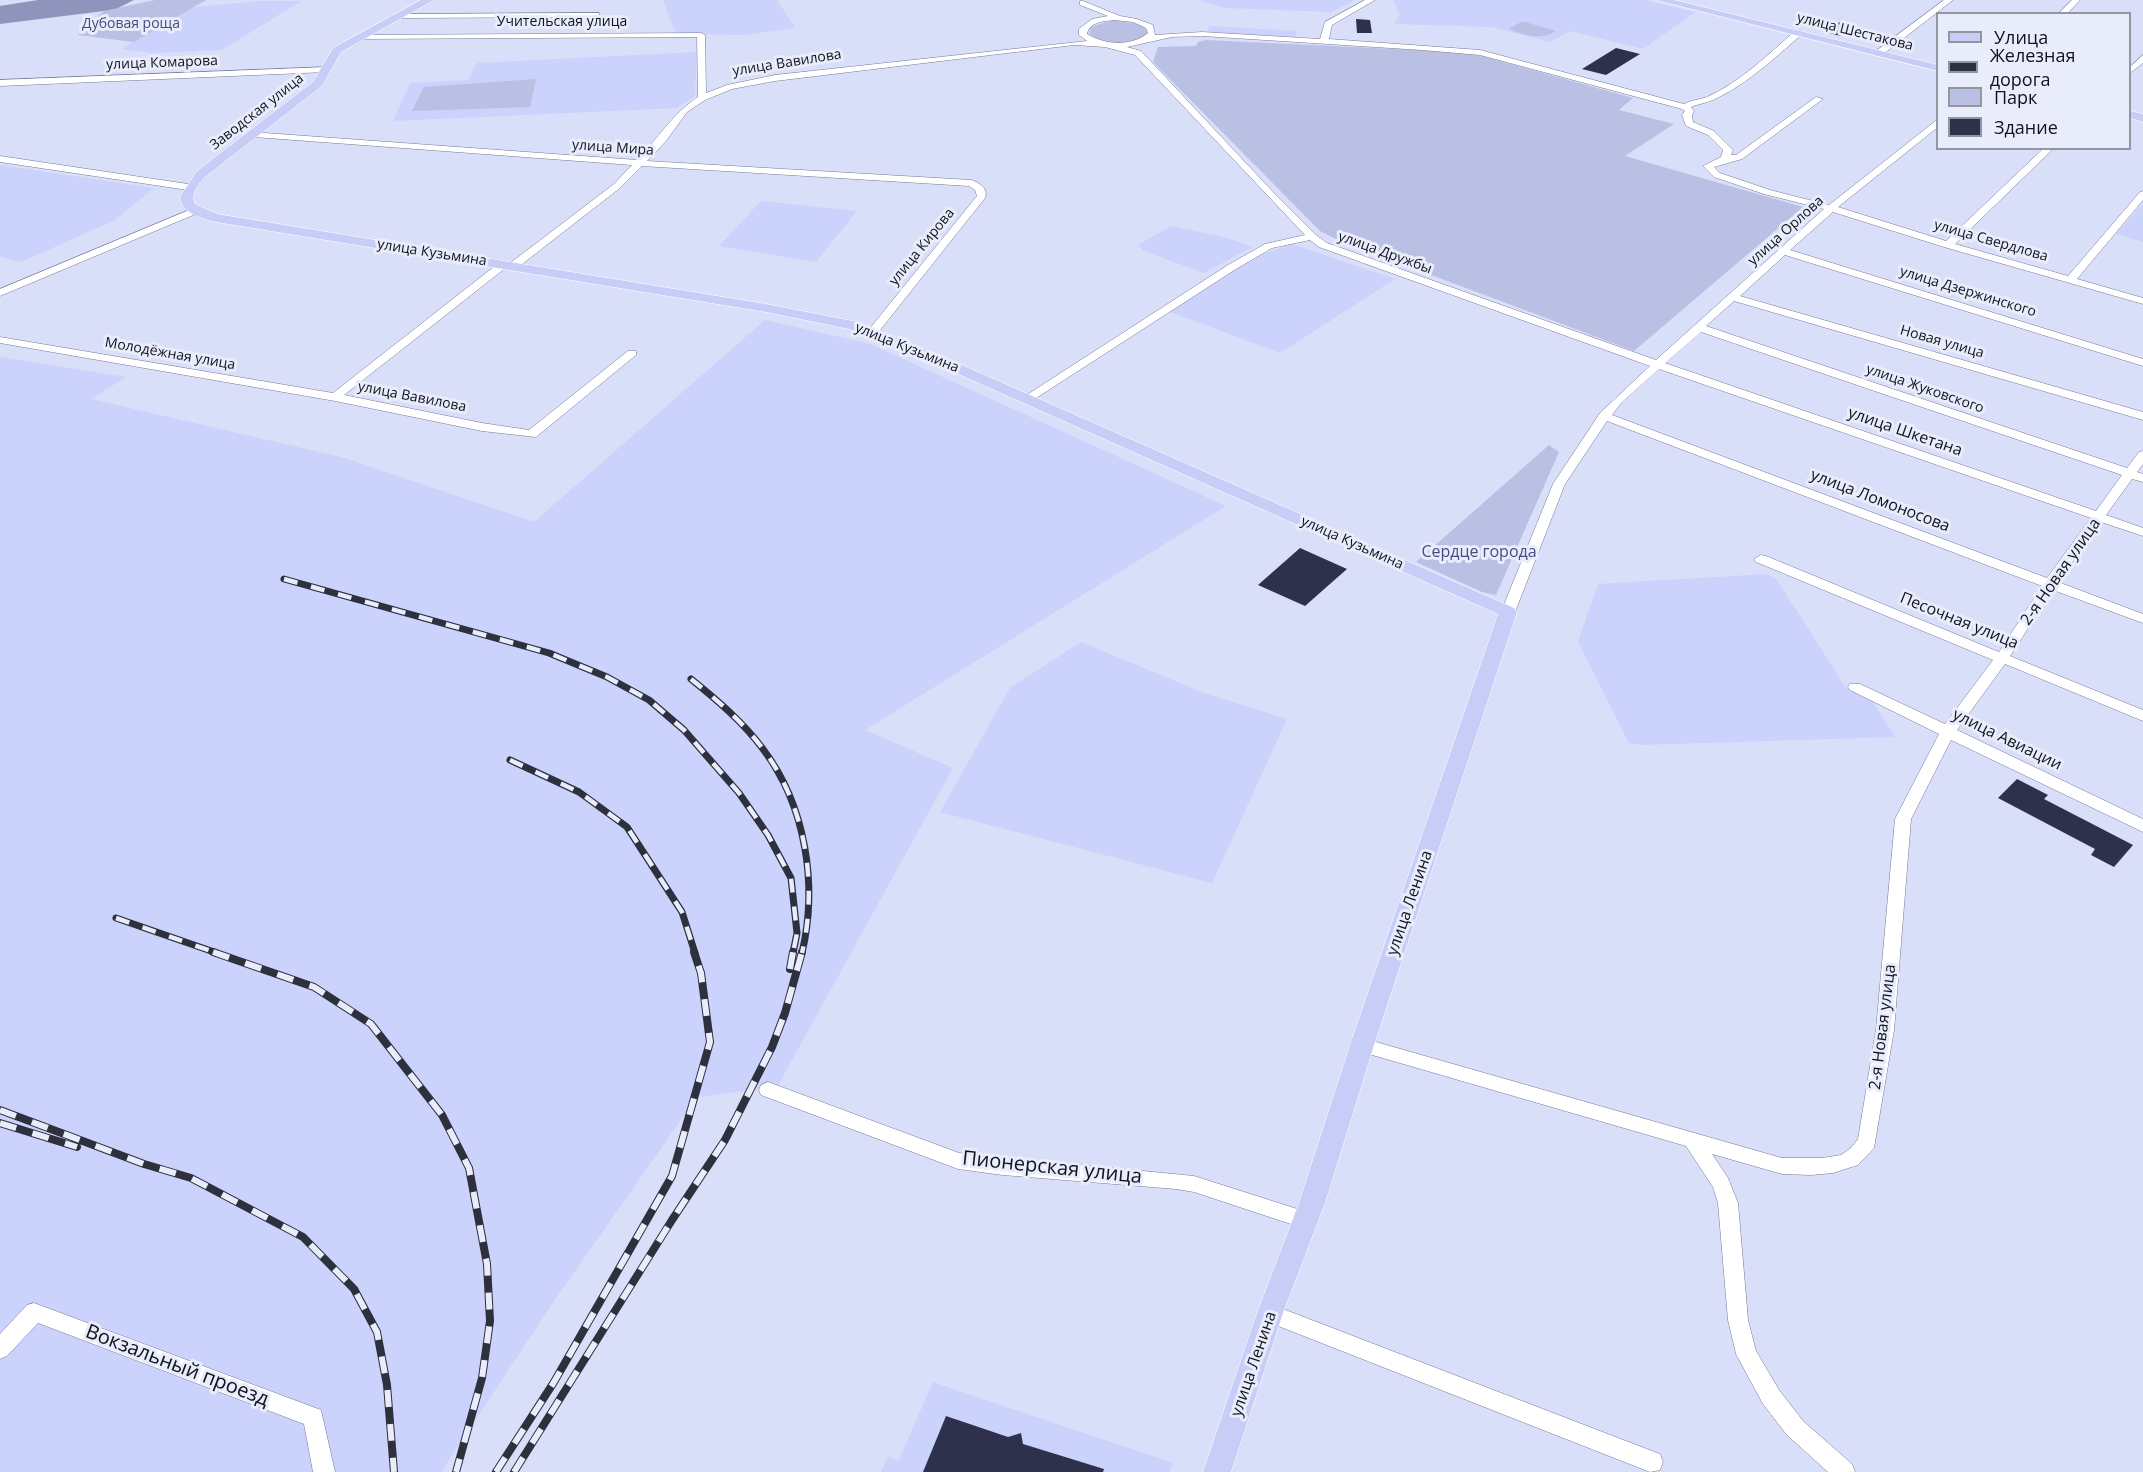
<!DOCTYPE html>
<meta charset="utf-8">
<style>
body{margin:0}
#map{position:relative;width:2143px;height:1472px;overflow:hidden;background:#d9def9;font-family:"Open Sans",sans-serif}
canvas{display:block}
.legend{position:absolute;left:1936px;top:12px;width:195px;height:138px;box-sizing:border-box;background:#e9ecfa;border:2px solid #9295a2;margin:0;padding:8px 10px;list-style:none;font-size:18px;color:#10121d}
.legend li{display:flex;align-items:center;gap:12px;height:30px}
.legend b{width:30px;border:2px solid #9295a2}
</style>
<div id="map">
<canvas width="2143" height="1472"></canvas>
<ul class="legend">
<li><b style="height:8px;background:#c7cdf7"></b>Улица</li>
<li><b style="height:8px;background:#2d303d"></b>Железная дорога</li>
<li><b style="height:16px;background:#bac0e3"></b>Парк</li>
<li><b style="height:16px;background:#2e314c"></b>Здание</li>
</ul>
</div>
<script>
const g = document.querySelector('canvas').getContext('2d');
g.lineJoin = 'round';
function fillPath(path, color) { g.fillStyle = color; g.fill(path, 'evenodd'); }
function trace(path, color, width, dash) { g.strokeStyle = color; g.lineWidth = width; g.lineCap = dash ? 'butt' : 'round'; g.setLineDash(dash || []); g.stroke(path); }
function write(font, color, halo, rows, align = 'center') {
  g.font = font + ' "Open Sans",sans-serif'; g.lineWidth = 6; g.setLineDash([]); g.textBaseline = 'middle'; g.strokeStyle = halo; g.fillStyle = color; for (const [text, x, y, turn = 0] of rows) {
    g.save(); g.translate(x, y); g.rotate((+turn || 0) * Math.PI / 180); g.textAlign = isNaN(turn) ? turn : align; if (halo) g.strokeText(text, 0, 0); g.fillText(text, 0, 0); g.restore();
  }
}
fillPath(new Path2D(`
 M 663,0 L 777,0 L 795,28 L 743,35 L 676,34 Z
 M 1196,0 L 1355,0 L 1332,12 L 1225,8 Z
 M 1393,0 L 1645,0 L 1695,12 L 1643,49 L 1570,31 L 1550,42 L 1492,27 L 1394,24 L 1400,14 Z
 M 259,1 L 301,1 L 222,50 L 151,53 L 122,49 L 186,8 Z
 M 1209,26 L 1297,31 L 1296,37 L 1208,32 Z
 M 697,52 L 695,96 L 677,108 L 393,121 L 410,83 L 468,80 L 477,63 Z
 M 0,165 L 154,188 L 115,220 L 21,262 L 0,257 Z
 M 761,201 L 857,211 L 816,262 L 719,246 Z
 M 2143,204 L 2143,242 L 2116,234 Z
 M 1171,226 L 1227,238 L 1252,247 L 1204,273 L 1144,251 L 1138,245 Z
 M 1292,244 L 1395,279 L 1280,353 L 1168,311 L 1256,256 Z
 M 765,320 L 870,344 L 1226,506 L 865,730 L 953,768 L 777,1087 L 697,1097 L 554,1301 L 441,1472 L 0,1472 L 0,357 L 126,377 L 91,399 L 345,458 L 534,522 Z
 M 1768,574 L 1777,580 L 1846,688 L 1872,701 L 1895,737 L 1641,745 L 1629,743 L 1578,642 L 1598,584 Z
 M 1081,642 L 1204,693 L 1287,719 L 1212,883 L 940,812 L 1010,688 Z
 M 933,1382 L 1173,1463 L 1170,1472 L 881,1472 L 888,1457 L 899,1460 Z`), '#cbd2fc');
fillPath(new Path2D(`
 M 155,0 L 206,0 L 134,42 L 78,35 L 104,11 Z
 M 1112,20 L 1139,24 L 1147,30 L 1147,34 C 1133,46 1103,45 1089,34 L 1091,27 Z
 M 1521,22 L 1525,22 L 1556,31 C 1542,40 1525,36 1509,29 Z
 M 1206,40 L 1458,52 L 1478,55 L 1633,98 L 1619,110 L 1674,124 L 1625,156 L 1803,207 L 1634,351 L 1338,240 L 1320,231 L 1153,62 L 1158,47 L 1196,46 L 1198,42 Z
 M 536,79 L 530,107 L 412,111 L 424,87 Z
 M 1549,445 L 1559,452 L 1496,595 L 1482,592 L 1416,562 Z`), '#bac0e3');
fillPath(new Path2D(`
 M 38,0 L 134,0 L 118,8 L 104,11 L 0,24 L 0,6 Z`), '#8e94bc');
fillPath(new Path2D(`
 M 1356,19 L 1370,20 L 1372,33 L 1357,33 Z
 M 1840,22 L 1856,26 L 1841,36 L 1825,32 Z
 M 1616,48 L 1640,54 L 1606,75 L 1582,69 Z
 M 1300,548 L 1347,569 L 1305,606 L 1258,585 Z
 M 2017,779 L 2048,795 L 2044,799 L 2133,845 L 2114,867 L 2091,855 L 2095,849 L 1998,798 Z
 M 946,1416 L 1008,1437 L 1021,1433 L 1023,1444 L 1104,1469 L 1103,1472 L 923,1472 Z`), '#2e314c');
const minor = new Path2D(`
 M 1365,0 L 1375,0 L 1332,25 L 1329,39 L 1480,50 L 1684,104 C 1691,100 1699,100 1707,97 C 1739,83 1769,54 1795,31 L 1801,31 L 1801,35 C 1775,58 1746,85 1713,100 C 1706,103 1698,104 1691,107 L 1694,111 L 1692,115 L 1693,122 L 1714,131 L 1733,150 L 1731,155 L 1736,155 L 1816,97 L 1823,99 L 1742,159 L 1714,167 L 1720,173 L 1770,190 L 1829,205 L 1938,119 L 1938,127 L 1838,207 L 1946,241 L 2044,148 L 2054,148 L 1955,244 L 2068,276 L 2140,192 L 2143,191 L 2143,200 L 2077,279 L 2143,298 L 2143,304 L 1944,247 L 1833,212 L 1790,250 L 2143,359 L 2143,366 L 1785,255 L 1740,296 L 2143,412 L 2143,420 L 1734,301 L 1706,326 L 2127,468 L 2139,452 L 2143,451 L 2143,464 L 2137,472 L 2143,474 L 2143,482 L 2132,479 L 2106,515 L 2143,528 L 2143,536 L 2101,522 L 2058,582 L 2143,614 L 2143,623 L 2053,590 L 2010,656 L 2143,710 L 2143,721 L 2005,664 L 1957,730 L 2143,819 L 2143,832 L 1951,740 L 1911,819 L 1894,1030 L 1874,1148 L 1858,1165 L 1833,1173 L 1811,1175 L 1782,1174 L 1712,1154 L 1728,1178 L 1738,1203 L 1748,1320 L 1756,1351 L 1779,1390 L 1803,1421 L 1852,1464 L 1855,1472 L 1828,1472 L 1787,1435 L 1763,1404 L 1736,1354 L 1728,1320 L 1718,1203 L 1713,1187 L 1686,1146 L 1362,1052 L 1356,1050 L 1353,1045 L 1356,1040 L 1362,1038 L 1782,1158 L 1822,1158 L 1841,1155 L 1851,1148 L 1858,1139 L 1876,1030 L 1895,819 L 1939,734 L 1850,690 L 1848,687 L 1850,684 L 1860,684 L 1945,724 L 1993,660 L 1756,562 L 1754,559 L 1761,555 L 1766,556 L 1999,652 L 2042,586 L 1607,421 L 1565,484 L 1515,612 L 1513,615 L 1503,615 L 1501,612 L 1553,484 L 1600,413 L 1650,366 L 1319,247 L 1310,240 L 1272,248 L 1236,269 L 1030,402 L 1022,402 L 1022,398 L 1228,265 L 1265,244 L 1305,235 L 1135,55 L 1105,47 L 1074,45 L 775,81 L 732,89 L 705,100 L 687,112 L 666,141 L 647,161 L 971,180 C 979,182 989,189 985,198 L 877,334 L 873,335 L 867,332 L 977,196 L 975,190 L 969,186 L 642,166 L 620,188 L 517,268 L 508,266 L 344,395 L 482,423 L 529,430 L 628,351 L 636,351 L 636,355 L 536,437 L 482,431 L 335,401 L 0,343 L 0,337 L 333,393 L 500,262 L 509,264 L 614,184 L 632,165 L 254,137 L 249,134 L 251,132 L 637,160 C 658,139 673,113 698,97 L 697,37 L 360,39 L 356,37 L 357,35 L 701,33 L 705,35 L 706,93 L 727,85 L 775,75 L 1087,41 L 1079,35 L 1079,29 L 1092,19 L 1108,16 L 1080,5 L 1080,1 L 1083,1 L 1120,16 L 1137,19 L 1153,25 L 1155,35 L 1202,32 L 1320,39 L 1325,22 ZM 1114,20 L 1133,22 L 1146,28 L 1148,33 C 1131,47 1105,45 1087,34 C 1089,22 1104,21 1114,20 ZM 1202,36 L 1422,50 L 1480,55 L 1682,109 L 1685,111 L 1682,115 L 1686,126 L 1708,135 L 1723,150 L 1721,157 L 1703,166 L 1714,177 L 1764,194 L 1824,209 L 1656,360 L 1327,243 L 1316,235 L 1272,191 L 1141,51 L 1127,47 L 1172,37 ZM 1701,332 L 2122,475 L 2096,511 L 1665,363 ZM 1659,369 L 2091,518 L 2047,578 L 1612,415 L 1621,403 Z
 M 1944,0 L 1953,0 L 1882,55 L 1876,55 L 1876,51 Z
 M 2072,0 L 2080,0 L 2067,14 L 2058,14 Z
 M 599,13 L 599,17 L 596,17 L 400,18 L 396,16 L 400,14 Z
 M 2143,55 L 2143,63 L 2130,73 L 2130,67 Z
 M 329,67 L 330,69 L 326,72 L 0,86 L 0,80 Z
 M 0,156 L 188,184 L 193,187 L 188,190 L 0,162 Z
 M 194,208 L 199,211 L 198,213 L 0,296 L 0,289 Z
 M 768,1082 L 959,1153 L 1194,1176 L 1313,1214 L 1316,1220 L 1313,1226 L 1306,1229 L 1194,1192 L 1176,1189 L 1003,1175 L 958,1169 L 761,1095 L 759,1090 L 761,1085 Z
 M 34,1303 L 321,1410 L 335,1472 L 313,1472 L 304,1424 L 38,1323 L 7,1356 L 0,1359 L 0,1334 L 27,1305 Z
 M 1270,1304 L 1652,1451 L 1660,1454 L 1663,1462 L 1660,1470 L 1650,1472 L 1263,1320 L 1260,1313 L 1263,1306 Z`);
const major = new Path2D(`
 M 421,0 L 434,0 L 341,52 L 322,86 L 205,177 C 198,185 190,193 195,204 L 217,214 L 766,304 L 858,322 L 930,351 L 1514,608 L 1517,612 L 1374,1045 L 1325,1203 L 1283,1313 L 1231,1472 L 1203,1472 L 1257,1313 L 1299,1203 L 1350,1045 L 1498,614 L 920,357 L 849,329 L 766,312 L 216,222 C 201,218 182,214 180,197 L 197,171 L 313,82 L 333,48 Z
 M 1656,0 L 1674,0 L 1938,65 L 1938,71 Z
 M 2130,111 L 2143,114 L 2143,122 L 2130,118 Z`);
trace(minor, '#747998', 1);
trace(major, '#fff', 1);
fillPath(minor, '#fff');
fillPath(major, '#c7cdf7');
const railFar1 = new Path2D(`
 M 284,579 L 549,653 L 607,677 L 649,700 L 684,730 L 739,793 L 768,835 L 791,878 L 797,933 L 793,953
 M 691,679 C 717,700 743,722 763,749 C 806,806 818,885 802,953
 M 510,760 L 579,792 L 627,827 L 682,912 L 695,953
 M 116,918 L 217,953`);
const rail = new Path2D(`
 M 213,952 L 314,987 L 371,1024 L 442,1115 L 469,1168 L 487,1264 L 490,1321 L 482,1378 L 456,1472
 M 790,969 L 793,952
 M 0,1110 L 144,1164 L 191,1178 L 303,1237 L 354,1289 L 377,1332 L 387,1385 L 394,1472
 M 0,1123 L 77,1147
 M 496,1472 L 554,1382 L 672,1176 L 710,1042 L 701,973 L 694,952
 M 514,1472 L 672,1220 L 725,1140 L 772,1047 L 785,1013 L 802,952`);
trace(railFar1, '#2d303d', 7);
trace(rail, '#2d303d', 8);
trace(railFar1, '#e9ecfa', 4.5, [14]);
trace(rail, '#e9ecfa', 6, [17]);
write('14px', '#10121d', '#e9ecfa', [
 ["Учительская улица",562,22],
 ["улица Шестакова",1855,32,14],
 ["улица Комарова",162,63,-2],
 ["улица Вавилова",787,63,-9],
 ["Заводская улица",257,112,-38],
 ["улица Мира",613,148,4],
 ["улица Орлова",1786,231,-42],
 ["улица Свердлова",1991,241,16],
 ["улица Кирова",922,247,-51],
 ["улица Кузьмина",432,253,9],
 ["улица Дружбы",1385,253,20],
 ["улица Дзержинского",1968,292,17],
 ["Новая улица",1942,342,16],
 ["улица Кузьмина",907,348,22],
 ["Молодёжная улица",170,354,10],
 ["улица Жуковского",1925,389,19],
 ["улица Вавилова",412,397,11],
 ["улица Кузьмина",1352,543,24]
]);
write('14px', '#464c82', '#e9ecfa', [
 ["Дубовая роща",131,24]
]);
write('16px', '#10121d', '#e9ecfa', [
 ["улица Шкетана",1905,432,19],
 ["улица Ломоносова",1880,501,21],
 ["2-я Новая улица",2061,572,-55],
 ["Песочная улица",1959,621,22],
 ["улица Авиации",2007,740,26],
 ["улица Ленина",1410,903,-71],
 ["2-я Новая улица",1883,1027,-83],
 ["улица Ленина",1254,1364,-71]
]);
write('16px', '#464c82', '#e9ecfa', [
 ["Сердце города",1479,552]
]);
write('20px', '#10121d', '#e9ecfa', [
 ["Пионерская улица",1052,1168,6],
 ["Вокзальный проезд",177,1366,21]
]);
</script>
